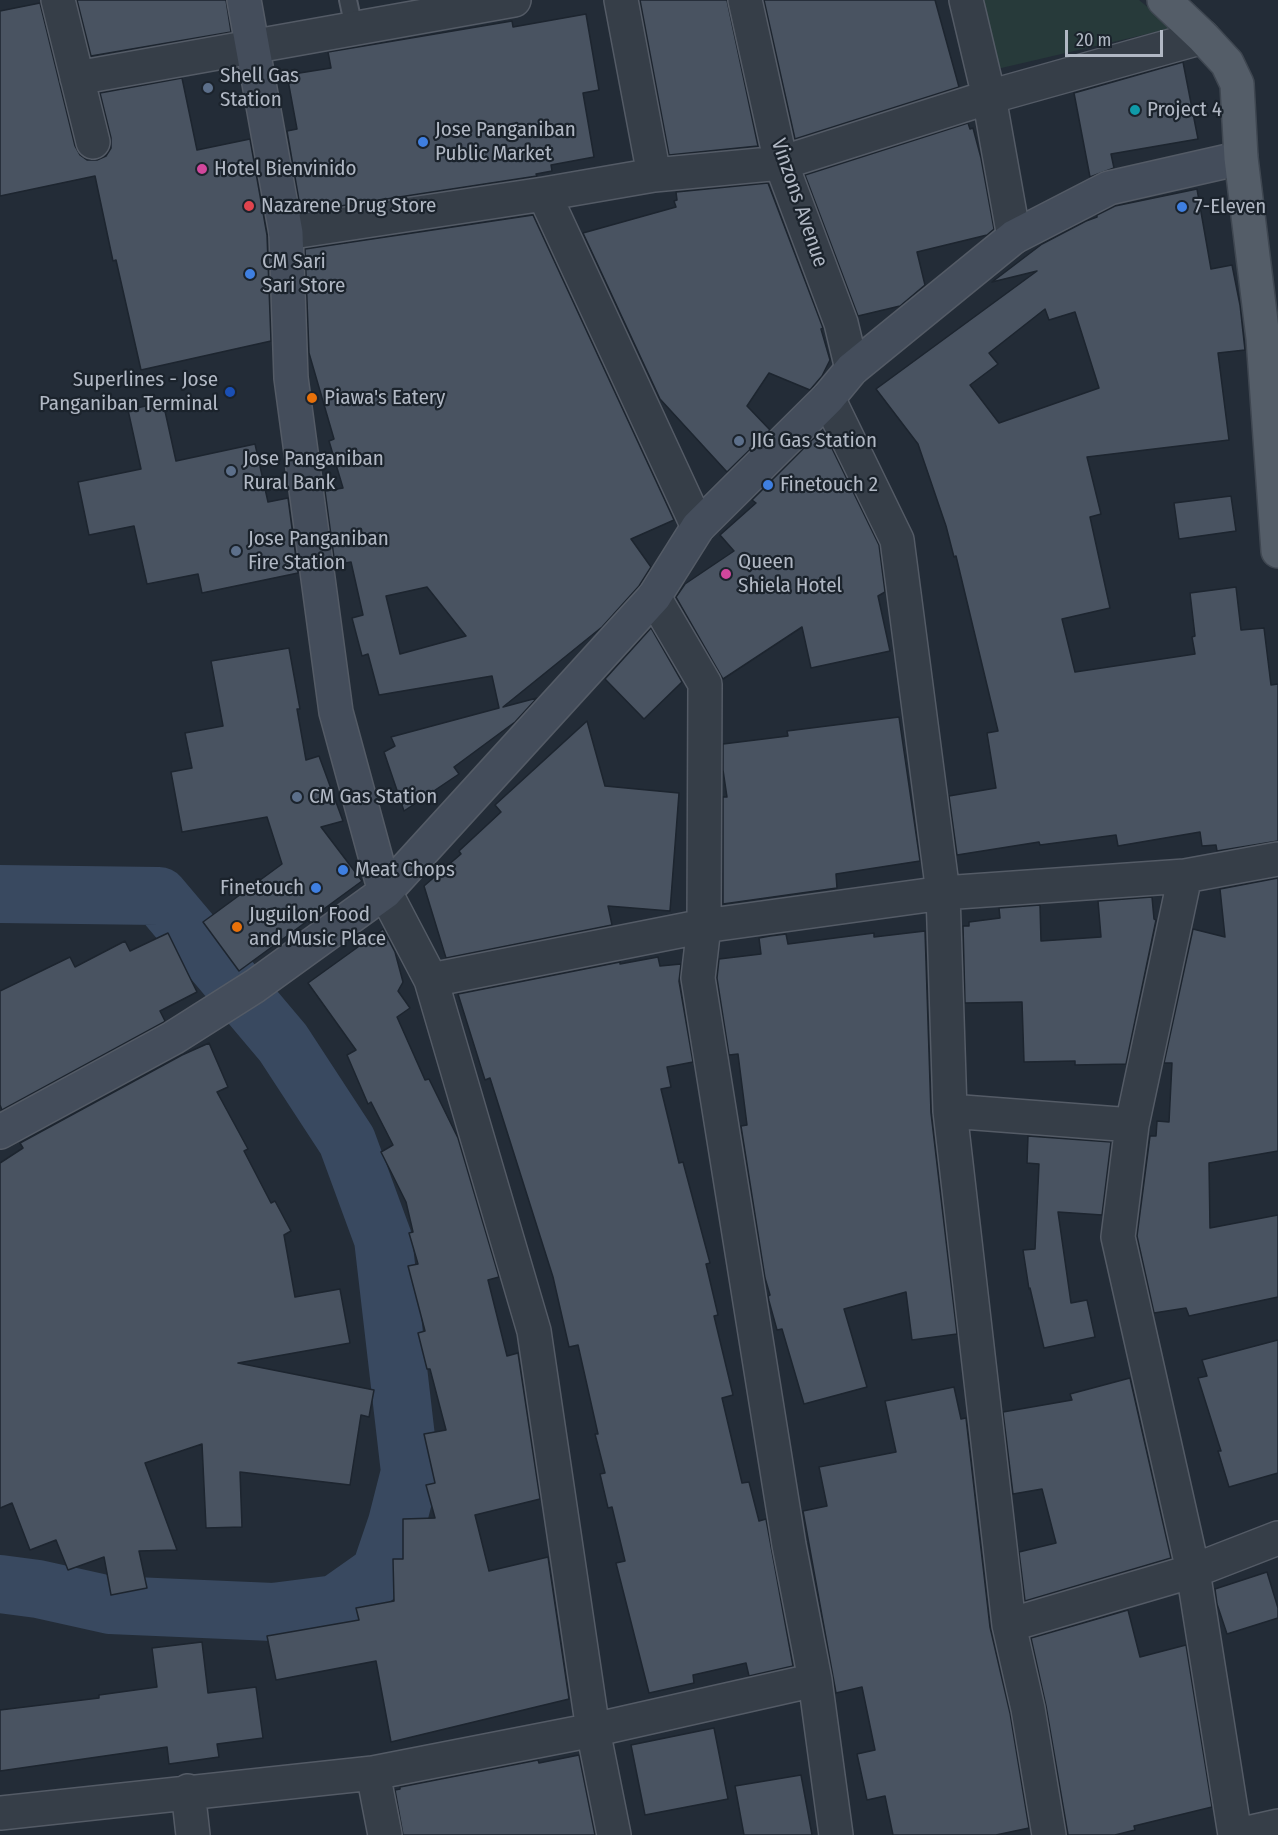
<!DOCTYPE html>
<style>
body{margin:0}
#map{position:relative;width:1278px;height:1835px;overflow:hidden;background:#232c37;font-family:"Fira Sans Condensed",sans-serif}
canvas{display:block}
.scale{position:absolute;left:1065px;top:30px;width:98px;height:27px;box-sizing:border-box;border:3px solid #b1b8c4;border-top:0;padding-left:8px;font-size:18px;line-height:21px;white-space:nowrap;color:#b1b8c4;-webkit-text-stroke:4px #1b232c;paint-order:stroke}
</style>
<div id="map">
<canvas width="1278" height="1835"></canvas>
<div class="scale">20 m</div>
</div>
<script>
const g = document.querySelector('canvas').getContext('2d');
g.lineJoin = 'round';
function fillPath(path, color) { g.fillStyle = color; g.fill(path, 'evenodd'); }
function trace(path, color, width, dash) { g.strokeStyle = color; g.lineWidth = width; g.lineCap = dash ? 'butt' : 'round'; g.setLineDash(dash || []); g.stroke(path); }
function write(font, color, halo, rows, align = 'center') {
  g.font = font + ' "Fira Sans Condensed",sans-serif'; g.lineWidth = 4.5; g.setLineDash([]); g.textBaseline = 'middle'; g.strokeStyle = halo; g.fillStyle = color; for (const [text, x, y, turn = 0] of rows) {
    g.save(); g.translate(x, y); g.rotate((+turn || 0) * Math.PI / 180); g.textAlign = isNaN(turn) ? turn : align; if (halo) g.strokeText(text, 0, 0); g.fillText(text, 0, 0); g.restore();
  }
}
fillPath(new Path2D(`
 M 984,0 L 1139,0 L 1173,28 L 997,69 Z`), '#273a3a');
trace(new Path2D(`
 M 0,894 L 159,896 L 283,1043 L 347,1141 L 383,1239 L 410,1472 L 397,1523 L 380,1573 L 336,1604 L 273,1612 L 110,1605 L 38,1589 L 0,1584`), '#394960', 58);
const building = new Path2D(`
 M 77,0 L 226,0 L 231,32 L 91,56 Z
 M 640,0 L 727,0 L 758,146 L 669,155 Z
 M 764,0 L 935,0 L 959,87 L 795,139 Z
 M 40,3 L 75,146 L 80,155 L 87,160 L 97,160 L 106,156 L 111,148 L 111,138 L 100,93 L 182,78 L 197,150 L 250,139 L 267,235 L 271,341 L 141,370 L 116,260 L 113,261 L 95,176 L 0,196 L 0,11 Z
 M 586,14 L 599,90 L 583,93 L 594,157 L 551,165 L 552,171 L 536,174 L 537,176 L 301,212 L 287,131 L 297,129 L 287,75 L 331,68 L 328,52 L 512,21 L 513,27 Z
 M 1183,62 L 1198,139 L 1111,154 L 1114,168 L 1090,177 L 1074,93 Z
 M 968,123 L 970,129 L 973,128 L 981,158 L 994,229 L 987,235 L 917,252 L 925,285 L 900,306 L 858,316 L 805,175 Z
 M 768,183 L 823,328 L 821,329 L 830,360 L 822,376 L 810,390 L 769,373 L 747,406 L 770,430 L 727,472 L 660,399 L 583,233 L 676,207 L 674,201 L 677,200 L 676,192 Z
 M 1197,189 L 1211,269 L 1232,265 L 1240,305 L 1245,350 L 1218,353 L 1229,440 L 1087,457 L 1101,514 L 1090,517 L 1110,608 L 1062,619 L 1075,672 L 1195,654 L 1192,637 L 1195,636 L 1190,593 L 1236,587 L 1241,630 L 1264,628 L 1271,685 L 1278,684 L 1278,841 L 1217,851 L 1216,845 L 1202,846 L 1200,832 L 1118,846 L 1116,835 L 1040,845 L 1039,842 L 957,855 L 949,796 L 996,788 L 987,733 L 998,731 L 956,556 L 954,557 L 946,526 L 918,444 L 876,389 L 1037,271 L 992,282 L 1042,244 L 1086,221 L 1097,217 L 1097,215 L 1115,206 ZM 1045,309 L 1049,320 L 1075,312 L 1099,388 L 999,423 L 970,385 L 998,364 L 989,353 Z
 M 533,215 L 674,520 L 631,539 L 651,567 L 639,586 L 602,627 L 503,707 L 537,698 L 515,722 L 454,767 L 459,774 L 404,811 L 384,752 L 395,746 L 391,737 L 499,708 L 492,676 L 379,695 L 368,654 L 362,656 L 352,618 L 363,615 L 351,562 L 335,565 L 325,491 L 343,488 L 329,441 L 334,439 L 309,353 L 305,249 ZM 427,587 L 466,636 L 400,654 L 386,596 Z
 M 163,402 L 176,461 L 255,444 L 268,502 L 288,498 L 298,573 L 202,593 L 198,574 L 147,584 L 134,526 L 89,535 L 78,482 L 141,469 L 128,410 Z
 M 824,432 L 879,545 L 885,592 L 878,596 L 890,651 L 811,668 L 802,627 L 723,679 L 676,597 L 685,584 L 734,551 L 720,535 L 756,503 L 752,500 L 813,439 Z
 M 1231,496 L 1236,531 L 1179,539 L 1174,503 Z
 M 651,628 L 682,682 L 644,719 L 605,679 Z
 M 289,648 L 300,709 L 297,709 L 306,760 L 319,756 L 343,821 L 321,827 L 362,881 L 239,971 L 203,922 L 282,864 L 267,817 L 182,832 L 171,772 L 192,768 L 185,733 L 223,726 L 211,661 Z
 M 899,717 L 920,861 L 836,874 L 837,888 L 723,904 L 723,797 L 727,797 L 723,770 L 723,744 L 788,736 L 787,731 Z
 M 587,721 L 605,786 L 679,793 L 670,911 L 608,906 L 612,925 L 446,958 L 424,886 L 461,854 L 459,851 L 501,812 L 495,805 Z
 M 1278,878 L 1278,1151 L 1209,1163 L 1210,1228 L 1278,1215 L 1278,1297 L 1189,1316 L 1186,1308 L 1154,1313 L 1137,1236 L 1150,1136 L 1156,1136 L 1157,1121 L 1169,1122 L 1172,1063 L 1164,1063 L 1193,929 L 1225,937 L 1220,889 Z
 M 1152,897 L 1154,919 L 1156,920 L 1126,1064 L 1075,1065 L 1075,1061 L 1024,1062 L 1022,1002 L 965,1003 L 963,926 L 969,926 L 969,922 L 1000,918 L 999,908 L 1040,905 L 1041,941 L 1101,937 L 1098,901 Z
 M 383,929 L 395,952 L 403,982 L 398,991 L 410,1008 L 397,1017 L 425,1080 L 429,1079 L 458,1138 L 499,1277 L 488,1280 L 507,1356 L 518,1353 L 540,1499 L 475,1515 L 489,1571 L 548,1557 L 569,1699 L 391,1742 L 376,1661 L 276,1680 L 267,1636 L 359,1620 L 356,1608 L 394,1601 L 393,1559 L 403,1559 L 403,1519 L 435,1518 L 426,1485 L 435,1483 L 424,1434 L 446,1430 L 430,1369 L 427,1369 L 418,1333 L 425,1331 L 408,1266 L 418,1264 L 409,1233 L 413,1232 L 406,1202 L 381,1152 L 393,1145 L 371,1102 L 368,1104 L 347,1055 L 356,1050 L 308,983 Z
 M 925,931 L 931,1113 L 957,1334 L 912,1340 L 906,1292 L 844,1309 L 867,1387 L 804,1404 L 782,1329 L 777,1330 L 769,1301 L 768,1296 L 770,1295 L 765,1278 L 741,1126 L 747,1125 L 738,1054 L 729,1055 L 717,978 L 719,959 L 761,954 L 759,938 L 770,936 L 786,934 L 788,944 L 874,933 L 874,937 Z
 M 168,933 L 197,992 L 160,1011 L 165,1021 L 164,1022 L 2,1110 L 0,1105 L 0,991 L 70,957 L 75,967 L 125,941 L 130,951 Z
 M 658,957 L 660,966 L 681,964 L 679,981 L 693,1062 L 667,1067 L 671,1087 L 661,1089 L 679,1163 L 683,1162 L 710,1263 L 706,1264 L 718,1315 L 714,1316 L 733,1395 L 722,1398 L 742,1483 L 749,1482 L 759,1521 L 766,1519 L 793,1666 L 749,1676 L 746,1663 L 693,1675 L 694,1683 L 649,1693 L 616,1563 L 625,1561 L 612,1507 L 608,1508 L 600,1474 L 605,1473 L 595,1434 L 598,1434 L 578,1345 L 569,1347 L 553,1277 L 490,1078 L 485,1080 L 458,994 L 620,962 L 620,964 Z
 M 209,1043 L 228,1087 L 217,1092 L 248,1149 L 244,1151 L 271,1203 L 275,1201 L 291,1231 L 284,1235 L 295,1297 L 340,1289 L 350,1343 L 238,1363 L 374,1390 L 369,1417 L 361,1415 L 350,1485 L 240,1472 L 242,1527 L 206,1528 L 202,1444 L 145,1463 L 177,1550 L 139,1551 L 147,1588 L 111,1595 L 104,1557 L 68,1570 L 56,1540 L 30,1550 L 12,1503 L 0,1508 L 0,1163 L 23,1148 L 20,1143 L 182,1055 Z
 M 1028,1136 L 1111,1142 L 1102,1215 L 1058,1212 L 1071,1303 L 1087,1300 L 1095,1337 L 1044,1348 L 1030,1288 L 1029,1289 L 1023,1250 L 1035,1249 L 1039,1164 L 1027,1163 Z
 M 1278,1340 L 1278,1473 L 1229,1487 L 1218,1451 L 1221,1451 L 1198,1378 L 1207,1376 L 1202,1360 Z
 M 1130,1378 L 1171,1558 L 1025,1601 L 1019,1552 L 1056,1543 L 1042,1489 L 1013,1494 L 1003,1412 L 1072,1400 L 1070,1394 Z
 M 954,1387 L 961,1419 L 966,1418 L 990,1627 L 1010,1713 L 1029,1828 L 996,1835 L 893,1835 L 885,1796 L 867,1800 L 857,1754 L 875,1750 L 862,1687 L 836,1693 L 803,1511 L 827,1506 L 819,1467 L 896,1452 L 885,1401 Z
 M 1267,1572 L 1278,1608 L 1278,1618 L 1227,1634 L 1217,1604 L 1215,1589 Z
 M 1128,1610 L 1140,1657 L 1186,1645 L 1212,1807 L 1134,1826 L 1135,1830 L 1115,1835 L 1068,1835 L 1046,1706 L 1031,1638 Z
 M 202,1642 L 208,1693 L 256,1687 L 263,1738 L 217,1744 L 219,1757 L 169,1764 L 167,1747 L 0,1771 L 0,1710 L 99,1698 L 99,1695 L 157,1687 L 152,1648 Z
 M 714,1728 L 728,1799 L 645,1815 L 631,1745 Z
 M 579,1755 L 595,1835 L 403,1835 L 395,1790 L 400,1789 L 400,1787 L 538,1760 L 539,1763 Z
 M 801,1775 L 812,1835 L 744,1835 L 735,1786 Z`);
fillPath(building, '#495361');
trace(building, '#1d252f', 1.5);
const lane = new Path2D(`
 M 348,0 L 354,28`);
const street = new Path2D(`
 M 58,0 L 93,142
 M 621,0 L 654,175
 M 745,0 L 781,163 L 841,323 L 852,369
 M 966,0 L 989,97 L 1014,237
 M 77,78 L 514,0
 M 544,194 L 698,527
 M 286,233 L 544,194 L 654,175 L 781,163 L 989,97 L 1203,37
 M 828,398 L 897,540 L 943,893 L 950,1111 L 1009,1625 L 1028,1709 L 1049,1835
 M 654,597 L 705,684 L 704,926 L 698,978 L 789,1545 L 815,1680 L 836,1835
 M 1185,876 L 1132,1125 L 1118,1237 L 1193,1571 L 1235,1835
 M 385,892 L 431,980 L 534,1331 L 593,1730 L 614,1835
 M 431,980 L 704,926 L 943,893 L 1185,876 L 1278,859
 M 950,1111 L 1132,1125
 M 1009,1625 L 1193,1571 L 1278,1538
 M 373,1773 L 385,1835
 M 188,1791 L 193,1835
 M 0,1813 L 373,1773 L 593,1730 L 815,1680
 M 1238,1835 L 1278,1826`);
const secondary = new Path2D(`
 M 244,0 L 286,233 L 291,378 L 336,712 L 385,892
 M 0,1132 L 173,1038 L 255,986 L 385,892 L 654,597 L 698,527 L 828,398 L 852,369 L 1014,237 L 1109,188 L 1241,158`);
const primary = new Path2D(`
 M 1164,0 L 1203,37 L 1227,63 L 1237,84 L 1241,158 L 1263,338 L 1278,551`);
trace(lane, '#545b66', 20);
trace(street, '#545b66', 36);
trace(secondary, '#545b66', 36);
trace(primary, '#3f4751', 36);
trace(lane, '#363e48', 16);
trace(street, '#363e48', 33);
trace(secondary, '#444d5b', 33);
trace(primary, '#545d68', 33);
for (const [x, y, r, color] of [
 [208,88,6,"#5c6f8a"],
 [1135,110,6,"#0f9aa8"],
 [423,142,6,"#3f7fe0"],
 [202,169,6,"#d1479c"],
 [249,206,6,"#e0444e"],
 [1182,207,6,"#3f7fe0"],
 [250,274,6,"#3f7fe0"],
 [230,392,6,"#1a4fb4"],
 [312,398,6,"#e8710a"],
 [739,441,6,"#5c6f8a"],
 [231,471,6,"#5c6f8a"],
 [768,485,6,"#3f7fe0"],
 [236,551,6,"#5c6f8a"],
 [726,574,6,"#d1479c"],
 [297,797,6,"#5c6f8a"],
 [343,870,6,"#3f7fe0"],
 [316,888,6,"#3f7fe0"],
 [237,927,6,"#e8710a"]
]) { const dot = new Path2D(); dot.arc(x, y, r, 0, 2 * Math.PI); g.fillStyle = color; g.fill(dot); trace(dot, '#1b232c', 2); }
write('21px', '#b1b8c4', '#1b232c', [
 ["Shell Gas",220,76],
 ["Station",220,100],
 ["Project 4",1147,110],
 ["Jose Panganiban",435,130],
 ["Public Market",435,154],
 ["Hotel Bienvinido",214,169],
 ["Nazarene Drug Store",261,206],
 ["7-Eleven",1194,207],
 ["CM Sari",262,262],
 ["Sari Store",262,286],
 ["Superlines - Jose",218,380,"right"],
 ["Panganiban Terminal",218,404,"right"],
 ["Piawa's Eatery",324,398],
 ["JIG Gas Station",751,441],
 ["Jose Panganiban",243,459],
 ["Rural Bank",243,483],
 ["Finetouch 2",780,485],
 ["Jose Panganiban",248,539],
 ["Fire Station",248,563],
 ["Queen",738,562],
 ["Shiela Hotel",738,586],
 ["CM Gas Station",309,797],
 ["Meat Chops",355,870],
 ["Finetouch",304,888,"right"],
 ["Juguilon' Food",249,915],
 ["and Music Place",249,939]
], 'left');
write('21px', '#b1b8c4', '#1b232c', [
 ["Vinzons Avenue",799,203,71]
]);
</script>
